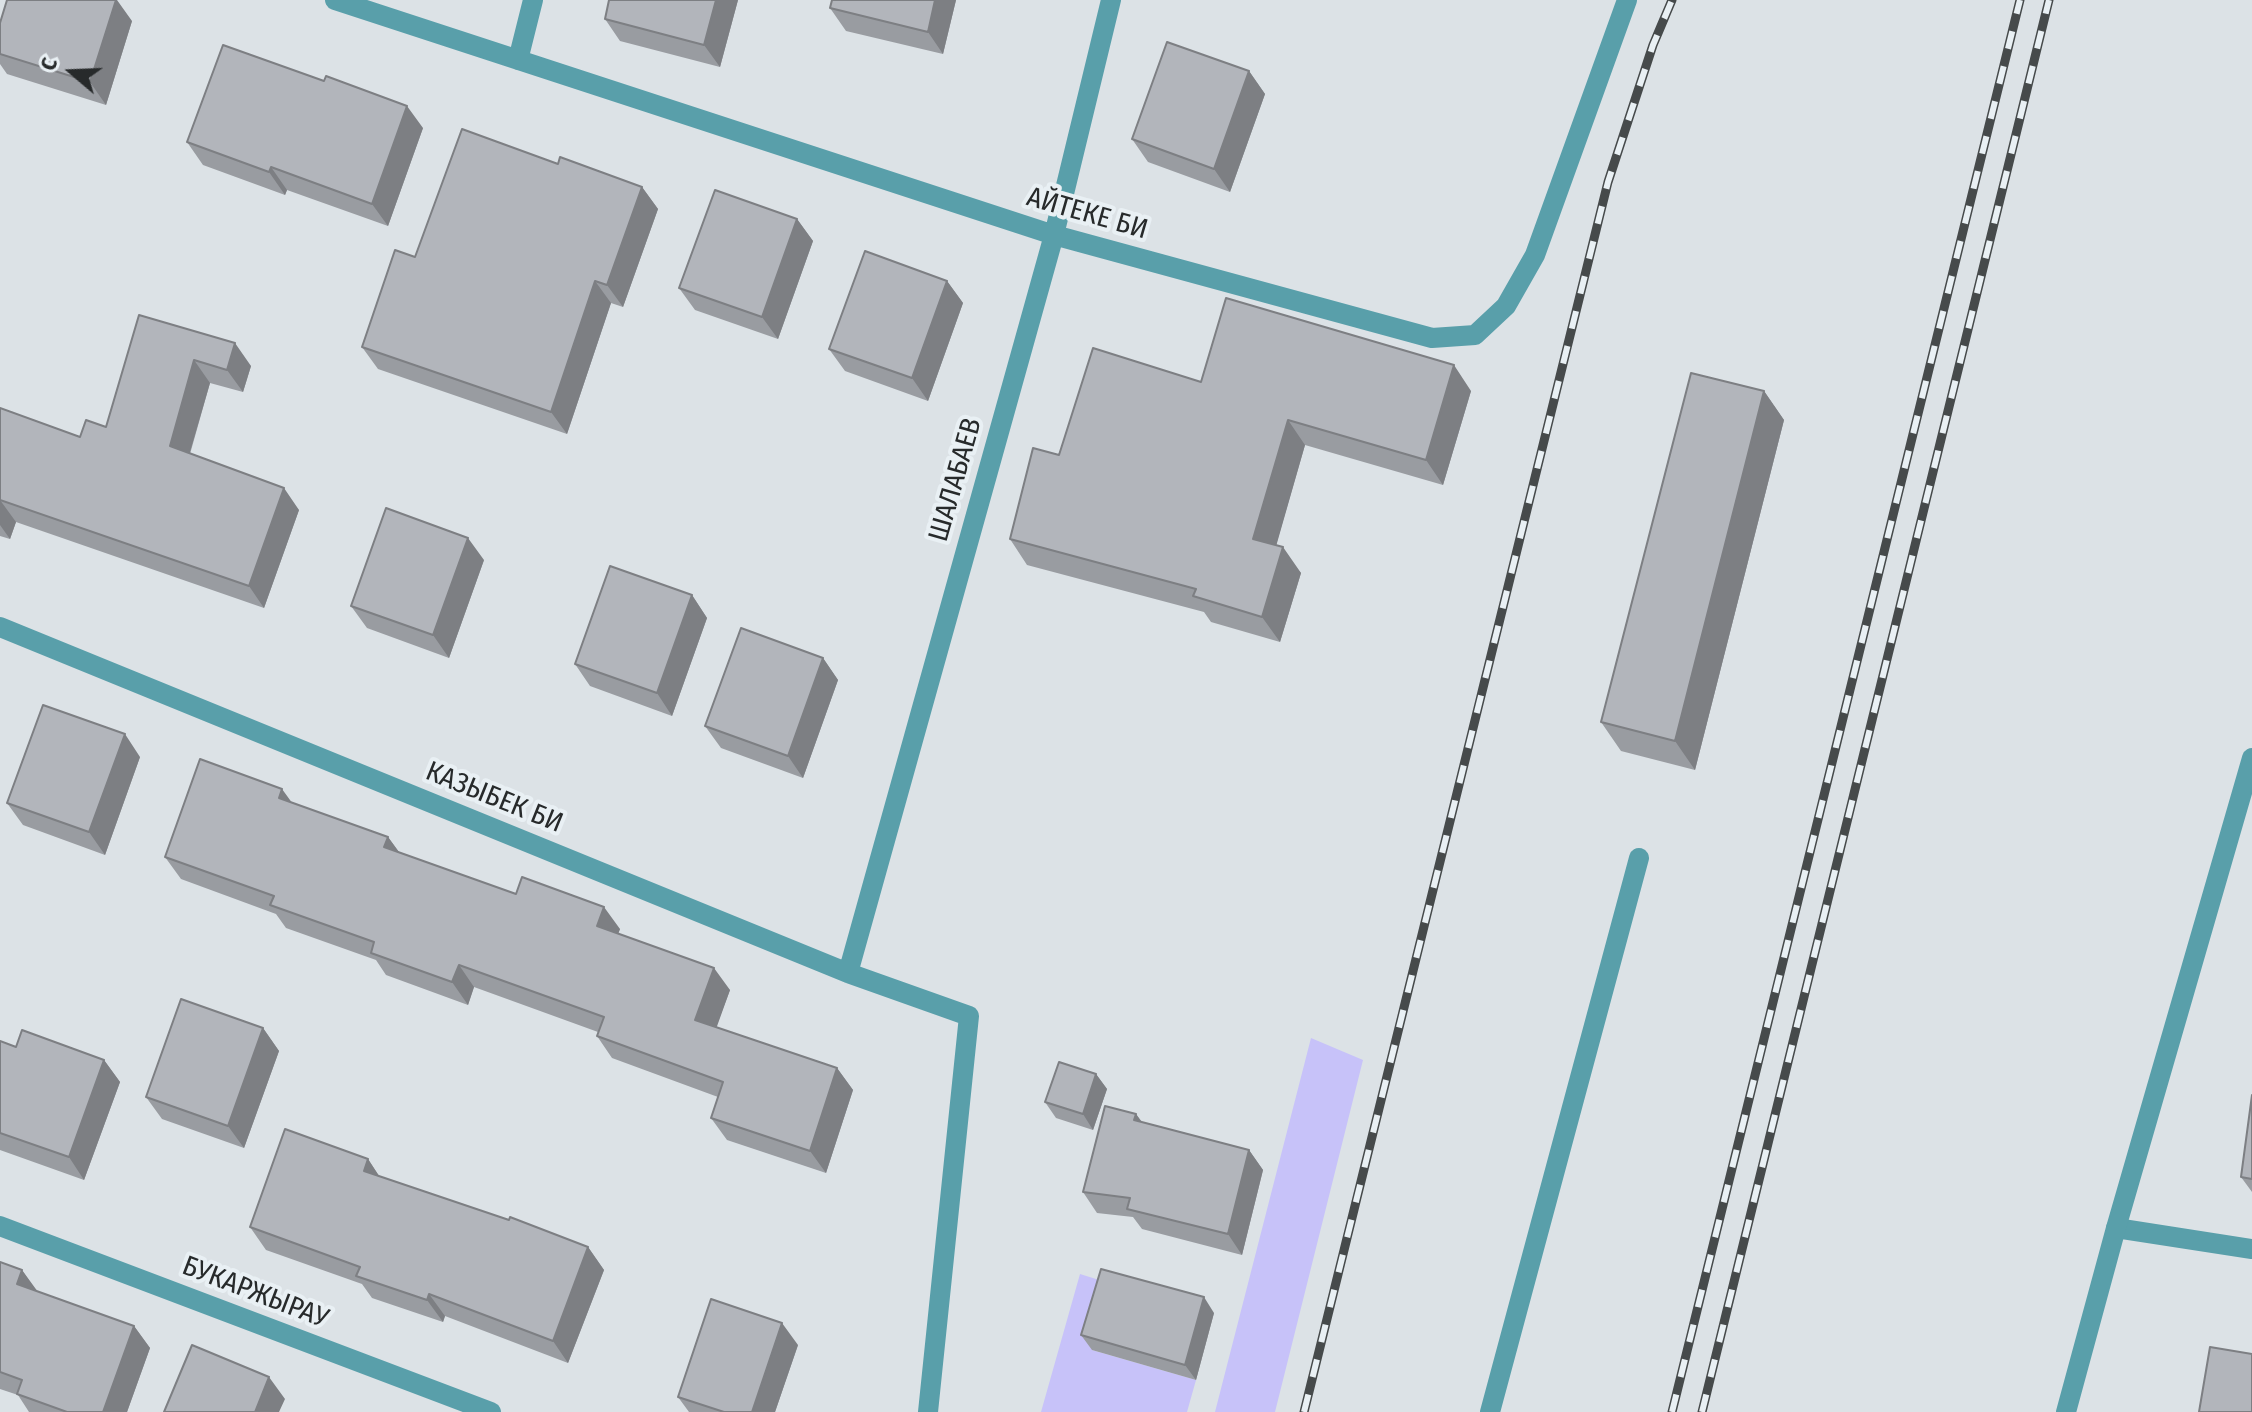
<!DOCTYPE html>
<meta charset="utf-8">
<style>
body{margin:0}
#map{position:relative;width:2252px;height:1412px;overflow:hidden;background:#dce2e6;font-family:"Fira Sans Condensed",sans-serif}
canvas{display:block}
.north{position:absolute;left:32px;top:32px;width:80px;height:80px;-webkit-text-stroke:6px #e9f0f4;paint-order:stroke;rotate:289deg;font-size:22px;font-weight:700;line-height:32px;text-align:center;color:#272a2b}
.north::after{content:'';display:block;margin:auto;width:28px;height:36px;background:#272a2b;clip-path:polygon(50% 0,100% 100%,50% 72%,0 100%)}
</style>
<div id="map">
<canvas width="2252" height="1412"></canvas>
<div class="north">С</div>
</div>
<script>
const g = document.querySelector('canvas').getContext('2d');
g.lineJoin = 'round';
function fillPath(path, color) { g.fillStyle = color; g.fill(path, 'evenodd'); }
function trace(path, color, width, dash) { g.strokeStyle = color; g.lineWidth = width; g.lineCap = dash ? 'butt' : 'round'; g.setLineDash(dash || []); g.stroke(path); }
function write(font, color, halo, rows, align = 'center') {
  g.font = font + ' "Fira Sans Condensed",sans-serif'; g.lineWidth = 8; g.setLineDash([]); g.textBaseline = 'middle'; g.strokeStyle = halo; g.fillStyle = color; for (const [text, x, y, turn = 0] of rows) {
    g.save(); g.translate(x, y); g.rotate((+turn || 0) * Math.PI / 180); g.textAlign = isNaN(turn) ? turn : align; if (halo) g.strokeText(text, 0, 0); g.fillText(text, 0, 0); g.restore();
  }
}
fillPath(new Path2D(`
 M 1311,1038 L 1363,1060 L 1275,1412 L 1215,1412 Z
 M 1080,1274 L 1112,1284 L 1092,1350 L 1196,1380 L 1187,1412 L 1041,1412 Z`), '#c7c2f9');
trace(new Path2D(`
 M 1490,1412 L 1639,858`), '#599faa', 20);
trace(new Path2D(`
 M 335,0 L 1054,235 L 1432,338 L 1475,335 L 1506,306 L 1535,255 L 1627,0
 M 518,60 L 533,0
 M 0,627 L 848,973 L 969,1016 L 928,1412
 M 848,973 L 1054,235 L 1111,0
 M 0,1226 L 491,1412
 M 2116,1228 L 2252,1249`), '#599faa', 20);
trace(new Path2D(`
 M 2066,1412 L 2116,1228 L 2252,758`), '#599faa', 20);
const rail = new Path2D(`
 M 1304,1412 L 1608,182 L 1653,45 L 1672,0
 M 1672,1412 L 2020,0
 M 1702,1412 L 2049,0`);
trace(rail, '#464a4b', 9);
trace(rail, '#e9f0f4', 6, [18]);
fillPath(new Path2D(`
 M 609,0 L 738,0 L 720,67 L 620,41 L 605,19 Z
 M 956,0 L 943,54 L 846,31 L 830,8 Z
 M 132,21 L 106,105 L 7,74 L 0,64 L 0,23 Z
 M 1249,71 L 1265,94 L 1230,192 L 1148,162 L 1132,139 Z
 M 423,128 L 388,226 L 287,190 L 285,195 L 203,165 L 187,142 Z
 M 558,164 L 642,187 L 658,209 L 623,307 L 611,303 L 567,434 L 378,369 L 362,347 L 415,257 Z
 M 797,219 L 813,241 L 778,339 L 695,310 L 679,288 Z
 M 947,281 L 963,303 L 928,401 L 845,371 L 829,349 Z
 M 139,315 L 251,366 L 243,392 L 210,383 L 190,454 L 299,510 L 264,608 L 16,522 L 10,539 L 0,536 L 0,408 L 80,437 L 106,427 Z
 M 1201,382 L 1471,391 L 1443,485 L 1305,445 L 1276,545 L 1301,573 L 1280,642 L 1211,622 L 1204,612 L 1027,565 L 1010,539 L 1059,455 Z
 M 1764,391 L 1784,420 L 1695,770 L 1621,751 L 1601,722 Z
 M 484,560 L 449,658 L 367,628 L 351,606 Z
 M 692,595 L 707,618 L 672,716 L 590,686 L 575,664 Z
 M 823,658 L 838,680 L 803,778 L 721,748 L 705,726 Z
 M 140,757 L 105,855 L 23,825 L 7,803 Z
 M 292,803 L 388,837 L 399,852 L 516,894 L 620,929 L 618,933 L 730,990 L 716,1027 L 837,1068 L 853,1090 L 826,1173 L 727,1140 L 711,1118 L 718,1097 L 612,1058 L 597,1036 L 598,1032 L 474,987 L 468,1005 L 386,975 L 376,960 L 286,928 L 276,914 L 181,879 L 165,857 Z
 M 263,1028 L 279,1051 L 244,1148 L 162,1119 L 146,1097 Z
 M 0,1041 L 16,1047 L 104,1060 L 120,1082 L 84,1180 L 0,1150 Z
 M 1096,1074 L 1107,1089 L 1093,1130 L 1056,1118 L 1045,1102 Z
 M 2252,1095 L 2252,1192 L 2241,1177 Z
 M 1136,1114 L 1142,1122 L 1249,1150 L 1263,1170 L 1242,1255 L 1142,1229 L 1133,1217 L 1097,1213 L 1083,1192 Z
 M 368,1159 L 379,1176 L 588,1247 L 604,1270 L 568,1363 L 445,1316 L 443,1322 L 372,1298 L 362,1284 L 266,1250 L 250,1227 Z
 M 0,1262 L 22,1270 L 36,1291 L 134,1326 L 150,1348 L 127,1412 L 29,1412 L 18,1395 L 0,1389 Z
 M 1214,1313 L 1196,1380 L 1092,1350 L 1081,1335 Z
 M 798,1345 L 775,1412 L 689,1412 L 678,1397 Z`), '#999ca1');
fillPath(new Path2D(`
 M 116,0 L 117,0 L 132,21 L 106,105 L 90,82 Z
 M 716,0 L 738,0 L 720,67 L 704,45 Z
 M 935,0 L 956,0 L 943,54 L 928,32 Z
 M 1249,71 L 1265,94 L 1230,192 L 1214,169 Z
 M 407,106 L 423,128 L 388,226 L 372,204 Z
 M 271,167 L 287,190 L 285,195 L 269,172 Z
 M 642,187 L 658,209 L 623,307 L 607,285 Z
 M 797,219 L 813,241 L 778,339 L 762,317 Z
 M 595,281 L 611,303 L 567,434 L 551,412 Z
 M 947,281 L 963,303 L 928,401 L 912,378 Z
 M 235,343 L 251,366 L 243,392 L 227,370 Z
 M 194,360 L 210,383 L 185,469 L 170,446 Z
 M 1454,365 L 1471,391 L 1443,485 L 1426,460 Z
 M 1764,391 L 1784,420 L 1695,770 L 1675,741 Z
 M 1288,420 L 1305,445 L 1271,564 L 1253,539 Z
 M 284,488 L 299,510 L 264,608 L 249,586 Z
 M 0,500 L 16,522 L 10,539 L 0,525 Z
 M 468,538 L 484,560 L 449,658 L 433,635 Z
 M 1283,547 L 1301,573 L 1280,642 L 1262,617 Z
 M 692,595 L 707,618 L 672,716 L 657,693 Z
 M 823,658 L 838,680 L 803,778 L 788,756 Z
 M 125,734 L 140,757 L 105,855 L 89,832 Z
 M 282,789 L 298,811 L 279,798 Z
 M 388,837 L 404,859 L 384,847 Z
 M 604,907 L 620,929 L 613,948 L 597,926 Z
 M 459,965 L 474,987 L 468,1005 L 452,982 Z
 M 714,968 L 730,990 L 711,1043 L 695,1020 Z
 M 263,1028 L 279,1051 L 244,1148 L 228,1126 Z
 M 104,1060 L 120,1082 L 84,1180 L 69,1157 Z
 M 837,1068 L 853,1090 L 826,1173 L 810,1151 Z
 M 1096,1074 L 1107,1089 L 1093,1130 L 1083,1114 Z
 M 1136,1114 L 1150,1134 L 1134,1120 Z
 M 1249,1150 L 1263,1170 L 1242,1255 L 1228,1234 Z
 M 368,1159 L 383,1182 L 364,1171 Z
 M 588,1247 L 604,1270 L 568,1363 L 553,1341 Z
 M 22,1270 L 38,1292 L 17,1284 Z
 M 429,1294 L 445,1316 L 443,1322 L 427,1300 Z
 M 1204,1297 L 1214,1313 L 1196,1380 L 1185,1365 Z
 M 782,1323 L 798,1345 L 775,1412 L 752,1412 Z
 M 134,1326 L 150,1348 L 127,1412 L 103,1412 Z
 M 269,1377 L 285,1399 L 279,1412 L 255,1412 Z`), '#7d7f83');
const building = new Path2D(`
 M 7,0 L 116,0 L 90,82 L 0,54 L 0,23 Z
 M 609,0 L 716,0 L 704,45 L 605,19 Z
 M 832,0 L 935,0 L 928,32 L 830,8 Z
 M 1167,42 L 1249,71 L 1214,169 L 1132,139 Z
 M 223,45 L 324,81 L 326,76 L 407,106 L 372,204 L 271,167 L 269,172 L 187,142 Z
 M 462,129 L 558,164 L 560,157 L 642,187 L 607,285 L 595,281 L 551,412 L 362,347 L 395,250 L 415,257 Z
 M 715,190 L 797,219 L 762,317 L 679,288 Z
 M 865,251 L 947,281 L 912,378 L 829,349 Z
 M 1226,298 L 1454,365 L 1426,460 L 1288,420 L 1253,539 L 1283,547 L 1262,617 L 1193,596 L 1196,589 L 1010,539 L 1033,448 L 1059,455 L 1093,348 L 1201,382 Z
 M 139,315 L 235,343 L 227,370 L 194,360 L 170,446 L 284,488 L 249,586 L 0,500 L 0,501 L 0,408 L 80,437 L 86,420 L 106,427 Z
 M 1691,373 L 1764,391 L 1675,741 L 1601,722 Z
 M 386,508 L 468,538 L 433,635 L 351,606 Z
 M 610,566 L 692,595 L 657,693 L 575,664 Z
 M 741,628 L 823,658 L 788,756 L 705,726 Z
 M 43,705 L 125,734 L 89,832 L 7,803 Z
 M 200,759 L 282,789 L 279,798 L 388,837 L 384,847 L 516,894 L 522,877 L 604,907 L 597,926 L 714,968 L 695,1020 L 837,1068 L 810,1151 L 711,1118 L 723,1082 L 597,1036 L 604,1017 L 459,965 L 452,982 L 371,953 L 374,942 L 270,905 L 274,896 L 165,857 Z
 M 181,999 L 263,1028 L 228,1126 L 146,1097 Z
 M 22,1030 L 104,1060 L 69,1157 L 0,1133 L 0,1041 L 16,1047 Z
 M 1059,1062 L 1096,1074 L 1083,1114 L 1045,1102 Z
 M 2252,1095 L 2252,1179 L 2241,1177 Z
 M 1105,1106 L 1136,1114 L 1134,1120 L 1249,1150 L 1228,1234 L 1127,1209 L 1130,1198 L 1083,1192 Z
 M 285,1129 L 368,1159 L 364,1171 L 509,1220 L 510,1217 L 588,1247 L 553,1341 L 429,1294 L 427,1300 L 356,1276 L 360,1267 L 250,1227 Z
 M 0,1262 L 22,1270 L 17,1284 L 134,1326 L 103,1412 L 67,1412 L 17,1394 L 22,1380 L 0,1372 Z
 M 1101,1269 L 1204,1297 L 1185,1365 L 1081,1335 Z
 M 711,1299 L 782,1323 L 752,1412 L 724,1412 L 678,1397 Z
 M 192,1345 L 269,1377 L 255,1412 L 164,1412 Z
 M 2210,1347 L 2252,1354 L 2252,1412 L 2199,1412 Z`);
fillPath(building, '#b2b5bb');
trace(building, '#7d7f83', 2);
write('28px', '#272a2b', '#e9f0f4', [
 ["АЙТЕКЕ БИ",1087,214,16],
 ["ШАЛАБАЕВ",956,480,-74],
 ["КАЗЫБЕК БИ",494,798,22],
 ["БУКАРЖЫРАУ",255,1293,21]
]);
</script>
